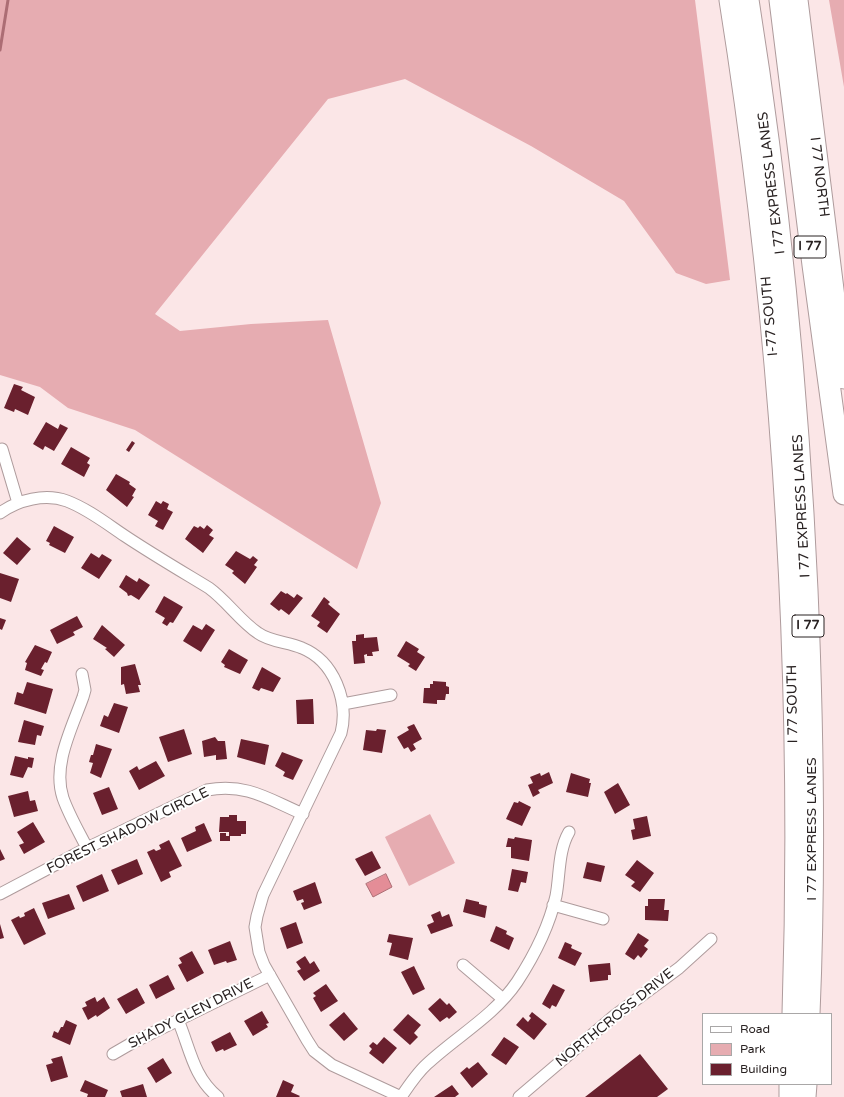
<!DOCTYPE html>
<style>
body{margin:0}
#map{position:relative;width:844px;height:1097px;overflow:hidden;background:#fbe6e7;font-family:"Varela Round",sans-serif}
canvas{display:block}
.legend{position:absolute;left:702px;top:1013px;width:130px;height:72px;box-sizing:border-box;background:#fff;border:1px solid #a9a7a7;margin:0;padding:5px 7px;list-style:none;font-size:12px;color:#292222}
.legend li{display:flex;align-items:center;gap:8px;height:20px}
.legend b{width:20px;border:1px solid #a9a7a7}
</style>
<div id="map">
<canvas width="844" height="1097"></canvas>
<ul class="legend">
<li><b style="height:5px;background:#fff"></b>Road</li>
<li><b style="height:11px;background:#e6acb1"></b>Park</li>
<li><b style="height:11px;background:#6a202e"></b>Building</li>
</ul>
</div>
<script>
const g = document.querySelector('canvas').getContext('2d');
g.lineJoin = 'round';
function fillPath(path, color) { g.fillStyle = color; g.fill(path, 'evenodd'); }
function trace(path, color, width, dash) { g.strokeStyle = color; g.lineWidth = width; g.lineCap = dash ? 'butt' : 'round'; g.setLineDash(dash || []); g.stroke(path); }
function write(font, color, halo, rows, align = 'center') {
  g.font = font + ' "Varela Round",sans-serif'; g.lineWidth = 4; g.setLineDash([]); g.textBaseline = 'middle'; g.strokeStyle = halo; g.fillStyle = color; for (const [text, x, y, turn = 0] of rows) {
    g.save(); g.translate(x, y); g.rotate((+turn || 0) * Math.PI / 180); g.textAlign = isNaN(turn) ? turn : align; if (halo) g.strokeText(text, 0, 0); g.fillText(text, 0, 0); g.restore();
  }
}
fillPath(new Path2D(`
 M 0,0 L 695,0 L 730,280 L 706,284 L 676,273 L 624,201 L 531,146 L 405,79 L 328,99 L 155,314 L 180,331 L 251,324 L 328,320 L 381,503 L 357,569 L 135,430 L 68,408 L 40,387 L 0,375 Z
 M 829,0 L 844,0 L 844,87 Z
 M 430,814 L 455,863 L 409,886 L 385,837 Z`), '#e6acb1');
const water = new Path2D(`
 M 386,874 L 392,887 L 373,897 L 366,884 Z`);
fillPath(water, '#e48d97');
trace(water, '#ac6d74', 1);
trace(new Path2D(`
 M 0,50 L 8,0`), '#ac6d74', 3);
fillPath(new Path2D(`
 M 14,384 L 23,387 L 21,390 L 35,397 L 28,415 L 15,409 L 14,412 L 4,408 Z
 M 46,422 L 58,429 L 60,424 L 68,428 L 54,451 L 45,446 L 43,450 L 33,444 Z
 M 132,441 L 135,443 L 129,452 L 126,450 Z
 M 71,447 L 90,458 L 87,463 L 90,465 L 84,477 L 61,464 Z
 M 116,474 L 130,482 L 129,484 L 136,489 L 132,496 L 134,497 L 127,507 L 106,490 Z
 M 156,501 L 161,504 L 163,501 L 169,504 L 167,509 L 173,512 L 163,530 L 155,526 L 158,521 L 148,515 Z
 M 207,525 L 213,530 L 209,535 L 214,538 L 203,553 L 185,539 L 194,526 L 198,528 L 200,526 L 204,529 Z
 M 54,526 L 74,537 L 65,553 L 49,545 L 50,543 L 46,541 Z
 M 17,537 L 31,549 L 17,565 L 3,553 Z
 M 236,551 L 250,559 L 253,556 L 258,560 L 254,565 L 257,567 L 245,584 L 232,573 L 234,571 L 225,565 Z
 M 91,553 L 99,558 L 102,554 L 112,560 L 99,579 L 81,568 Z
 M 0,573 L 19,579 L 11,602 L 0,598 Z
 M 126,575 L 137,582 L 139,578 L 150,585 L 139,600 L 131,595 L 128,596 L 127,593 L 119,587 Z
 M 281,591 L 286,594 L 287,593 L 294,598 L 297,594 L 303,598 L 289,615 L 281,609 L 279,611 L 270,604 Z
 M 164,596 L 183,607 L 173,623 L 170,622 L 167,626 L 162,623 L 165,618 L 155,612 Z
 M 324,597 L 330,602 L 328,604 L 340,614 L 327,633 L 317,626 L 320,622 L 311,616 Z
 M 77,616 L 83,627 L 73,632 L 75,635 L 57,644 L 50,630 Z
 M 0,618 L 6,620 L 2,630 L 0,629 Z
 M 206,624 L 215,630 L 201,652 L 183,641 L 193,625 L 202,630 Z
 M 102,625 L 125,645 L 114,657 L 105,649 L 107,648 L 93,639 Z
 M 364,634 L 364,638 L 377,637 L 379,651 L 372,652 L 373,656 L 367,656 L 367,654 L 364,655 L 365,663 L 354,664 L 352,641 L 356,641 L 356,635 Z
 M 406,641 L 419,649 L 417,652 L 425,657 L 416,671 L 408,666 L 410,664 L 397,656 Z
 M 35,645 L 52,652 L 47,663 L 45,662 L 41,669 L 44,670 L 41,676 L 25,670 L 27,663 L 25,662 Z
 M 229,649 L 248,660 L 240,674 L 224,667 L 225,665 L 221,662 Z
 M 135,664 L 141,685 L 138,685 L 140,692 L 126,694 L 124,684 L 121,685 L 121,667 Z
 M 262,667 L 281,678 L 273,692 L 261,688 L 259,691 L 252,688 Z
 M 433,681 L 446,682 L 446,686 L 449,687 L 449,694 L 446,694 L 445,700 L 437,700 L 437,704 L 423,703 L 424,688 L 430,688 L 430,684 L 433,684 Z
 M 27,682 L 53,689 L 46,714 L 14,704 L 17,692 L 23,694 Z
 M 313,699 L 314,724 L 297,724 L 296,700 Z
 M 114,703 L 128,707 L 119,733 L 100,726 L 104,715 L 108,717 Z
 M 24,720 L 44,726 L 41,736 L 37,735 L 35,745 L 18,742 Z
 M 414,724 L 422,739 L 413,744 L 416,749 L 411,752 L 408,747 L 404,749 L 397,737 L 409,730 L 407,727 Z
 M 184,729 L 192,754 L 168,762 L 159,737 Z
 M 377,729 L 386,730 L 382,753 L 363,750 L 366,730 L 376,731 Z
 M 215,737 L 218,741 L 225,741 L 227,759 L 216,760 L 216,755 L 204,757 L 202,741 Z
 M 241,739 L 269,745 L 265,765 L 237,757 Z
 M 96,744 L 112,749 L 101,778 L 90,773 L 93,763 L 89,762 L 91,755 L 93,755 Z
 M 282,752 L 303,760 L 293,780 L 283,776 L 285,772 L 275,766 Z
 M 15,756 L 28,759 L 28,757 L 34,758 L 32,768 L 28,767 L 23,778 L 10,775 Z
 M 156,761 L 165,776 L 139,790 L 129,771 L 137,766 L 139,770 Z
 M 549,772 L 553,783 L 538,790 L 540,793 L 533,797 L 528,785 L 533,783 L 530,777 L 540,773 L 541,776 Z
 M 571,773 L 590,779 L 589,783 L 591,783 L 588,797 L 566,792 Z
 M 618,783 L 630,805 L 615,814 L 604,792 Z
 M 109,787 L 118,809 L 102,815 L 93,793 Z
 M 28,791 L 30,801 L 35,800 L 38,811 L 14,817 L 8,796 Z
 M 519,801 L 531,807 L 522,826 L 506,819 L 514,802 L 518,803 Z
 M 229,815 L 237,815 L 237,821 L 246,821 L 246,834 L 241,834 L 241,836 L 229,836 L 229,832 L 219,832 L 220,817 L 229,817 Z
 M 647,816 L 651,836 L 633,840 L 631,830 L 635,829 L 633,819 Z
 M 33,822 L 45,842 L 24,854 L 19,845 L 24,843 L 17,832 Z
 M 204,823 L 212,841 L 187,852 L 181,838 L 196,831 L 195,827 Z
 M 220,833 L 226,833 L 226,836 L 230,836 L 230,841 L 220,841 Z
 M 515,837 L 532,840 L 529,861 L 511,858 L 511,847 L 506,847 L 508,838 L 514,839 Z
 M 169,840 L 182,866 L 169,872 L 171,877 L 161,882 L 147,852 L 154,849 L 156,851 L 161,849 L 159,845 Z
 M 0,849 L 5,859 L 0,861 Z
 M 372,851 L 381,868 L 365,876 L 355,859 Z
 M 137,859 L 143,874 L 118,885 L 111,870 Z
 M 637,860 L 654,873 L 640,892 L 631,886 L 635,882 L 625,875 Z
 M 587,862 L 605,866 L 601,882 L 583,878 Z
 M 512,869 L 528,872 L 526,883 L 521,882 L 518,892 L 508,890 Z
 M 102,874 L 109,891 L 83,902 L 76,886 Z
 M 315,882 L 322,903 L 304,910 L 301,903 L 304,902 L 303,899 L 297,901 L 293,891 Z
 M 69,894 L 75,909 L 48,919 L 42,903 Z
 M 466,899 L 479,902 L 479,904 L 487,906 L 485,918 L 463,912 Z
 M 648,899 L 665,899 L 664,910 L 669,910 L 668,921 L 645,920 L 645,906 L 648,906 Z
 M 34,908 L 46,934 L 24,945 L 11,920 L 19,916 L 20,918 L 25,916 L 24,913 Z
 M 440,911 L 442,917 L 449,914 L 453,926 L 431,934 L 427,925 L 434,922 L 431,915 Z
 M 296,922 L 303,943 L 287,949 L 280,928 Z
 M 0,924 L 4,938 L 0,939 Z
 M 496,926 L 507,931 L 506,934 L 514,938 L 509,950 L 490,941 Z
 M 638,933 L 649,940 L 644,946 L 648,949 L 641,958 L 638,955 L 634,960 L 625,954 Z
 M 389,934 L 413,938 L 408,960 L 389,955 L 392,943 L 387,942 Z
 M 230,941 L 237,960 L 227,963 L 226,961 L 214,965 L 208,950 Z
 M 565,942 L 572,945 L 571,948 L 582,953 L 575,966 L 558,958 Z
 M 192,951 L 204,973 L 187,982 L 178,965 L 182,963 L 179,958 Z
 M 305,956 L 310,964 L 314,961 L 320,971 L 304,981 L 297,971 L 301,969 L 296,962 Z
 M 610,963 L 611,975 L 608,975 L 608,980 L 590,982 L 588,965 Z
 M 414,966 L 425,989 L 413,995 L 401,972 Z
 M 168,975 L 175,989 L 156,999 L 149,985 Z
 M 326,984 L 338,1001 L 321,1012 L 313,998 L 316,996 L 313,993 Z
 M 553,984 L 565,990 L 556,1007 L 552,1005 L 550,1009 L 542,1004 Z
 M 137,988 L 145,1003 L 126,1014 L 117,999 Z
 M 95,997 L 97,1002 L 104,997 L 110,1008 L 97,1017 L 96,1015 L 88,1020 L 82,1008 L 87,1006 L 85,1002 Z
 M 440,998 L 447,1005 L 449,1003 L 457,1012 L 449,1019 L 447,1017 L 440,1022 L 428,1009 Z
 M 262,1011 L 269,1023 L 266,1024 L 268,1027 L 253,1036 L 244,1021 Z
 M 344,1012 L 358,1029 L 344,1041 L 329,1025 Z
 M 532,1012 L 547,1024 L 534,1040 L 516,1025 L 523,1017 L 528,1022 L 531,1018 L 529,1016 Z
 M 408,1014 L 421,1025 L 414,1033 L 418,1037 L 410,1045 L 393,1030 Z
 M 66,1020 L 77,1025 L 70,1045 L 52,1037 L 54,1031 L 58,1033 L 61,1027 L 63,1027 Z
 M 230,1032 L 237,1045 L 224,1051 L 223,1049 L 216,1052 L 211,1042 Z
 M 384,1037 L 397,1048 L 383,1064 L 369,1053 L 372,1049 L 369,1046 L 373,1042 L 377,1045 Z
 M 504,1037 L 519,1047 L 506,1065 L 491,1055 Z
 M 640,1054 L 668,1089 L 657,1097 L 585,1097 Z
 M 62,1056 L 68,1077 L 51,1082 L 46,1065 L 53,1063 L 51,1059 Z
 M 163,1058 L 172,1073 L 156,1083 L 147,1068 Z
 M 478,1062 L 488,1074 L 472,1088 L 460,1073 L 467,1067 L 469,1069 Z
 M 85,1080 L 108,1090 L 105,1097 L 87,1097 L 88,1094 L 80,1091 Z
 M 283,1080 L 294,1085 L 291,1092 L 300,1096 L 299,1097 L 276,1097 Z
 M 143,1084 L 147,1097 L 122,1097 L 120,1091 Z
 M 452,1085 L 459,1094 L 455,1097 L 434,1097 Z`), '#6a202e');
const minor = new Path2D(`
 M 2,449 L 18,503
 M 0,513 C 18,500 45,493 67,501 C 88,509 107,524 125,536 C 152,554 181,571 209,588 C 227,601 240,621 258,633 C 270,642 289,642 302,648 C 334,661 349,701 341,733 L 263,895 L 257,916 L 255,927 L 259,952 L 264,965 L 307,1040 L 314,1051 L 332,1065 L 401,1097
 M 82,674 L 85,690 L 83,697 C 72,728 52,765 63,798 C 69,815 79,832 87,848
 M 343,704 L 391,695
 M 0,894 L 87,848 L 207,790 C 247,783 268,799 303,814
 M 553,905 L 603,919
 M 463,965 L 503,999
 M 178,1020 C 190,1048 193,1077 218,1097
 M 113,1054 L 132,1043 L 270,975
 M 401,1097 C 409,1085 417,1073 427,1064 C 457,1036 494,1016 517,982 C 534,956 549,927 556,896 C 560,875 558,851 569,832
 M 519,1097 L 614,1016 L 679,968 L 711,939`);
const motorway = new Path2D(`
 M 730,0 C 783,334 804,676 793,1014
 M 748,0 C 779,195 798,393 807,590 C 813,731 815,873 809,1014
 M 780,0 L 813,265 L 844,494
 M 797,0 L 844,378
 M 790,1097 L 790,1084
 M 805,1097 L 806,1084`);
trace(minor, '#ae9b9c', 13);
trace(motorway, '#ae9b9c', 23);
trace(minor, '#fff', 11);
trace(motorway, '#fff', 21);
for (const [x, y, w] of [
 [810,247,32],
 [808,626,32]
]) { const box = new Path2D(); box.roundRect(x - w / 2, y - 11, w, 22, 3); g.fillStyle = '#fff'; g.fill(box); trace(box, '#292222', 1); }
write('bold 13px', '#292222', null, [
 ["I 77",810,247],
 ["I 77",808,626]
]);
write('14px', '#292222', '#fff', [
 ["I 77 NORTH",819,177,83],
 ["I 77 EXPRESS LANES",772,183,-97],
 ["I-77 SOUTH",770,316,-95],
 ["I 77 EXPRESS LANES",802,506,-93],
 ["I 77 SOUTH",793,704,-91],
 ["I 77 EXPRESS LANES",812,829,-90],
 ["FOREST SHADOW CIRCLE",128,831,-26],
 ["SHADY GLEN DRIVE",191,1014,-27],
 ["NORTHCROSS DRIVE",615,1018,-39]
]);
</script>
